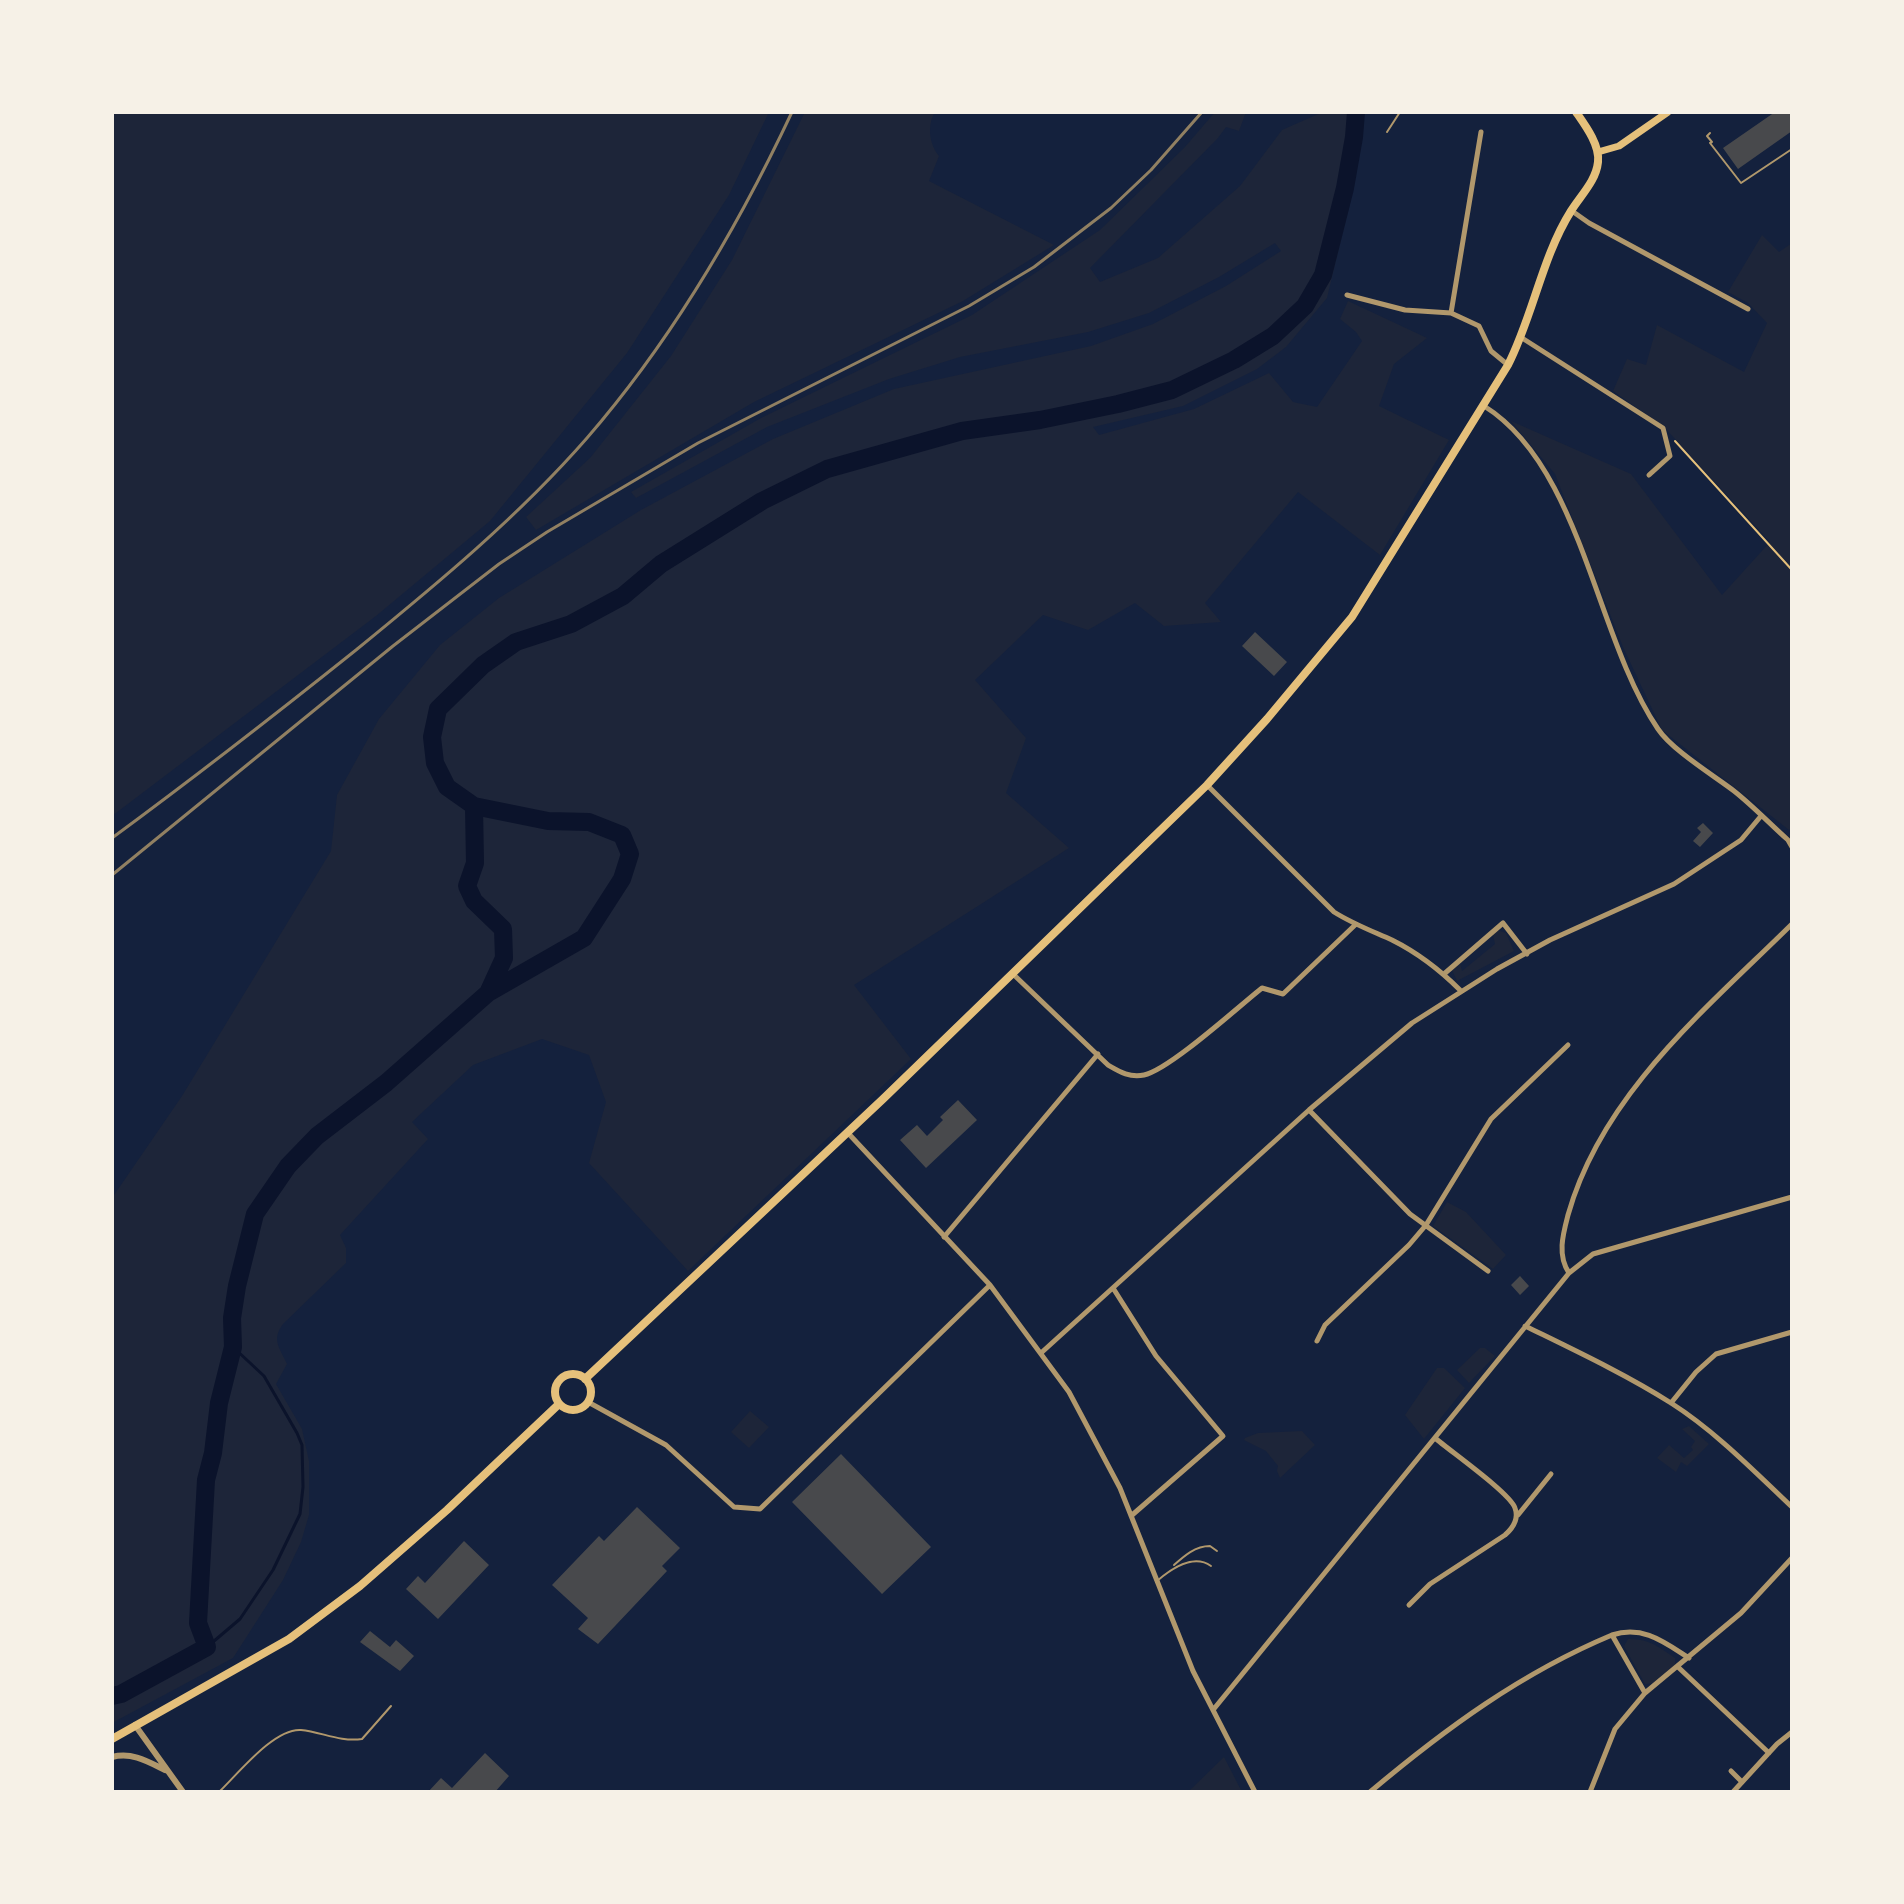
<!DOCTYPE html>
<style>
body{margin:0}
#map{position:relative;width:1904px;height:1904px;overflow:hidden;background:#14213d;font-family:Jost,sans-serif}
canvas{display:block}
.frame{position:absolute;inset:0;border:114px solid #f6f1e7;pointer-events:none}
</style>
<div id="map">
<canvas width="1904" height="1904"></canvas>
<div class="frame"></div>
</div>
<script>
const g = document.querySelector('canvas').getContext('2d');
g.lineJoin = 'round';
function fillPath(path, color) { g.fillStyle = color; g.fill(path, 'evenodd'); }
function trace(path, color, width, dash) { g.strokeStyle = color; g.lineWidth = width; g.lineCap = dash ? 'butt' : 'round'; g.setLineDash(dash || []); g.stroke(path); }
fillPath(new Path2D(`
 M 112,112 L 769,112 L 729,195 L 627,353 L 490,521 L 376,616 L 112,816 Z
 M 805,112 L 935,112 C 927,125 929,144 939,156 L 929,181 L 1054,245 L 963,301 L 754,402 L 536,530 L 526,517 L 590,458 L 671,356 L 732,260 Z
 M 1215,112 L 1246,112 L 1239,131 L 1226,127 L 1218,138 L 1090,268 L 1100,282 L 1158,258 L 1240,186 L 1282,130 L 1323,112 L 1361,112 L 1353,190 L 1327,298 L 1286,347 L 1257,369 L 1183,406 L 1093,427 L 1099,435 L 1194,409 L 1269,373 L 1293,402 L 1317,407 L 1362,341 L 1356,332 L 1340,319 L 1348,301 L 1427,338 L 1394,364 L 1379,406 L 1449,440 L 1380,555 L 1298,492 L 1205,603 L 1221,622 L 1164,626 L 1135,603 L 1088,630 L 1043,615 L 975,680 L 1026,738 L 1006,793 L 1069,848 L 854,985 L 911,1059 L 688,1271 L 589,1163 L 606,1102 L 589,1055 L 542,1039 L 473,1065 L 412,1122 L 428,1139 L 340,1235 L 346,1248 L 346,1263 L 283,1324 C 271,1340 280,1348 287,1364 L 276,1384 L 302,1429 L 309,1461 L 309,1515 L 301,1542 L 283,1580 L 233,1658 L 112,1723 L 112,1198 L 182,1096 L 331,851 L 337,795 L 379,719 L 440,645 L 499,598 L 641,510 L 773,439 L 894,389 L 1091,346 L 1153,324 L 1226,286 L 1281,251 L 1275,243 L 1219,277 L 1149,313 L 1088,332 L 960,357 L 889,379 L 767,427 L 636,498 L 631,492 L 761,418 L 972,315 L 1100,230 L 1185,147 Z
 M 1762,235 L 1779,252 L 1792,243 L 1792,827 L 1789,830 L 1662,730 L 1623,647 L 1555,474 L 1511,421 L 1631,474 L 1722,595 L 1770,542 L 1664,427 L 1613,391 L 1627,359 L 1646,365 L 1657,325 L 1744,372 L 1767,323 L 1748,303 L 1728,292 Z
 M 1497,930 L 1506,933 L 1514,951 L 1457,981 L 1452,970 L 1460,963 L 1462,971 L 1495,944 L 1493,935 Z
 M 1447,1202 L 1466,1212 L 1506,1255 L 1493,1269 L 1433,1226 Z
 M 1480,1348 L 1485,1348 L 1495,1356 L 1469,1383 L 1457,1370 Z
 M 1437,1368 L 1444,1368 L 1465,1388 L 1424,1439 L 1405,1415 Z
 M 750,1411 L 769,1427 L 749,1448 L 731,1432 Z
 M 1689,1426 L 1709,1444 L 1687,1466 L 1681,1462 L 1676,1472 L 1657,1458 L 1669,1445 L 1684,1458 L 1693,1450 L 1691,1447 L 1695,1441 L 1682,1429 Z
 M 1302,1431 L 1315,1445 L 1280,1478 L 1277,1471 L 1278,1466 L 1266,1451 L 1244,1440 L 1245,1438 L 1258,1433 Z
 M 1628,1639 C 1648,1638 1659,1647 1675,1658 L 1675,1667 L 1655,1683 L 1645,1684 L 1624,1646 Z
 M 1224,1757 L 1242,1792 L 1188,1792 Z`), '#1d2539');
trace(new Path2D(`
 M 207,1647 L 240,1619 L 273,1570 L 300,1514 L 303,1487 L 302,1445 L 297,1433 L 264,1376 L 233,1347`), '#0b132b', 3);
trace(new Path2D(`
 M 474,806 L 475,863 L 467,886 L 474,901 L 503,929 L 504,958 L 488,993
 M 112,1696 L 121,1694 L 207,1647 L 198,1623 L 206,1480 L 213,1453 L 219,1403 L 233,1347 L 232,1318 L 237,1286 L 255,1214 L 288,1166 L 317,1136 L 386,1083 L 488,993 L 584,938 L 622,879 L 630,854 L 622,835 L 589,822 L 548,821 L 474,806 L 447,787 L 435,763 L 432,737 L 438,709 L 483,665 L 516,642 L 571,624 L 623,596 L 661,564 L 762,501 L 827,469 L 962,431 L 1040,420 L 1118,404 L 1172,390 L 1234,360 L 1273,336 L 1305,306 L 1323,275 L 1345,188 L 1354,137 L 1356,112`), '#0b132b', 18);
fillPath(new Path2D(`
 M 1775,112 L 1792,112 L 1792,131 L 1738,169 L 1723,148 Z
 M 1255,632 L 1287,662 L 1274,676 L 1242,646 Z
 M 1703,823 L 1713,833 L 1700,847 L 1693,841 L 1701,832 L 1697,828 Z
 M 958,1100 L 977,1120 L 926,1168 L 900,1140 L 917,1125 L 927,1136 L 943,1120 L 940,1117 Z
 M 1520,1276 L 1529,1286 L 1520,1295 L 1511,1285 Z
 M 841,1454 L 931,1547 L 882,1594 L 792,1502 Z
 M 637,1507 L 680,1548 L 662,1566 L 667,1571 L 598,1644 L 578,1629 L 588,1618 L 552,1585 L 599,1536 L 604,1541 Z
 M 464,1541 L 489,1565 L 438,1619 L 406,1589 L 418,1576 L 425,1583 Z
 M 370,1631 L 390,1647 L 396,1640 L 414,1656 L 400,1671 L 360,1642 Z
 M 485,1753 L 509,1776 L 495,1792 L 428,1792 L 441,1778 L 452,1788 Z`), '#48494c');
trace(new Path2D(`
 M 1675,441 L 1792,570`), '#e5c07b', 2);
trace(new Path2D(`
 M 1387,132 L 1400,112
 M 1710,133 L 1707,136 L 1712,142 L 1710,143 L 1741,183 L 1792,149
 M 1174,1565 C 1184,1556 1195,1546 1210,1546 L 1217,1551
 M 1157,1581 C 1171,1569 1193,1553 1211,1566
 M 219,1792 C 238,1774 274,1728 301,1730 C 322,1732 339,1742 362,1739 L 391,1706`), '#b1986c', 2);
trace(new Path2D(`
 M 1572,211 L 1589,223 L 1748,309
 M 1347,295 L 1405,310 L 1451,313 L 1479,326 L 1491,351 L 1508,365
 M 1451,313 L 1481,132
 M 1522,338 L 1663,428 L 1670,456 L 1649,475
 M 1484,406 C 1582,467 1595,637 1658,729 C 1672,750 1713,775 1734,791 C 1753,806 1770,824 1788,840 L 1792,847
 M 1207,785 L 1334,912 C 1353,924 1372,931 1392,940 C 1418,953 1440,970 1460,990
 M 1013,974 L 1108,1065 C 1120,1072 1130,1078 1144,1075 C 1169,1070 1238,1007 1262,988 L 1283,994 L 1355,925
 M 1444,974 L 1503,923 L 1527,954
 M 1309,1110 L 1410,1214 L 1488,1271
 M 848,1133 L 990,1285 L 1069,1392 L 1120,1488 L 1193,1671 L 1255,1792
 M 944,1237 L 1098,1054
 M 1569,1273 C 1557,1255 1563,1234 1568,1215 C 1602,1094 1706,1009 1792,924
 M 1113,1288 L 1156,1356 L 1223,1436 L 1131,1516
 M 1525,1326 C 1574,1350 1625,1374 1671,1403 C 1715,1431 1754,1471 1792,1507
 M 1317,1341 L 1325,1325 L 1409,1245 L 1426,1225 L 1491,1119 L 1568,1045
 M 1041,1353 L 1309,1110 L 1412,1023 L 1497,969 L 1550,940 L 1674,884 L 1741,840 L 1761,816
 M 588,1402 L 666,1445 L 734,1507 L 760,1509 L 990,1285
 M 1671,1403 L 1696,1372 L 1716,1354 L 1792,1332
 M 1518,1515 L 1551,1474
 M 1409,1605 L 1430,1584 L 1505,1535 C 1513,1528 1519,1519 1515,1508 C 1510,1493 1450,1451 1435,1438
 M 1612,1635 L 1645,1693
 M 1678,1667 L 1769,1753
 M 1213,1710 L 1569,1273 L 1593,1254 L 1792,1197
 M 1731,1771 L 1742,1782
 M 1370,1792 C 1445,1729 1521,1673 1612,1635 C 1643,1625 1664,1642 1689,1658
 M 1590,1792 L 1615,1729 L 1645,1693 L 1741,1613 L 1792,1558
 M 1733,1792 L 1777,1744 L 1792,1732`), '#b1986c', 5);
trace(new Path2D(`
 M 135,1725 L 183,1792
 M 112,1757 C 132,1752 147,1761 165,1770`), '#b1986c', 6);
trace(new Path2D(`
 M 1598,152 L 1619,146 L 1668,112`), '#e5c07b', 7);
trace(new Path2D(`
 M555 1392a18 18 0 1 1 36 0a18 18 0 1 1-36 0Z
 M 585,1379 L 883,1099 L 1207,785 L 1267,719 L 1352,617 L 1508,365 C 1533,316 1542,257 1571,211 C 1581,195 1596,181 1598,162 C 1600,145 1585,125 1576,112
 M 112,1739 L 289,1639 L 360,1586 L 447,1510 L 559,1404`), '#e5c07b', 8);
trace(new Path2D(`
 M 112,838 C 195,777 276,714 356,650 C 437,584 518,517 587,438 C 672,340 737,229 792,112
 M 112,875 L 393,646 L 499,564 L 547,532 L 698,443 L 969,306 L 1034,267 L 1111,208 L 1151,170 L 1202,112`), '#918062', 3);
</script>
